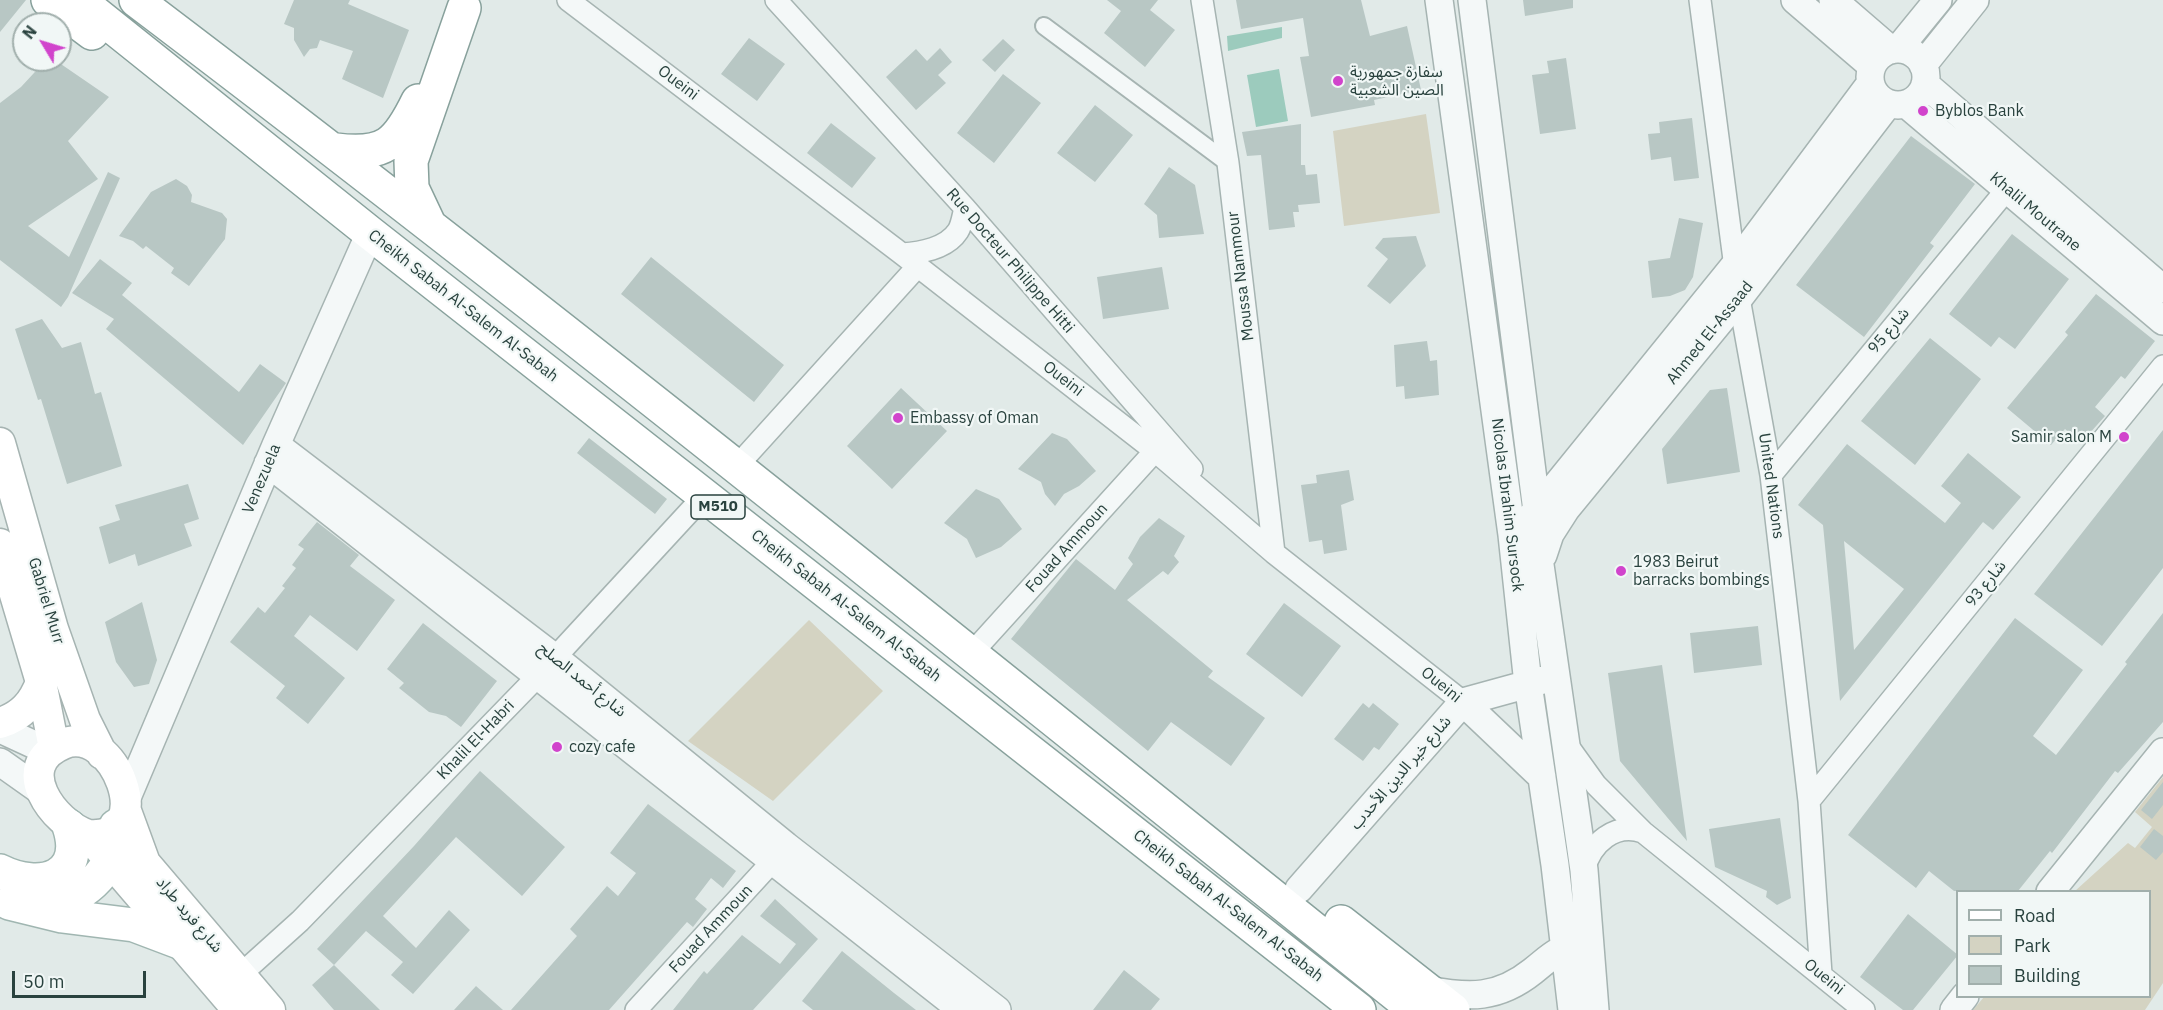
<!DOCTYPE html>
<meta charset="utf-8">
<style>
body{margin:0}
#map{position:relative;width:2163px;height:1010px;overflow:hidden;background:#e1eae8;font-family:"IBM Plex Sans",sans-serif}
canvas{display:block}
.legend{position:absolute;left:1956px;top:890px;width:195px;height:108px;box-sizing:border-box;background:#f1f7f6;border:2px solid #a1afac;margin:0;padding:8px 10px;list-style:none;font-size:18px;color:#29423e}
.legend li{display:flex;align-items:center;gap:12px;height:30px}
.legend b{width:30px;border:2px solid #a1afac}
.north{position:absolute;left:12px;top:12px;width:60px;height:60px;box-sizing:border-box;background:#f1f7f6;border:2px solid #a1afac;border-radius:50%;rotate:308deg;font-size:16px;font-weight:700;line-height:24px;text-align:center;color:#29423e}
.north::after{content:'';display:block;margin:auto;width:21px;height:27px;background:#d144cc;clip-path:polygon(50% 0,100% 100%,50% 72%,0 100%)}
.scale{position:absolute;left:12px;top:971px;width:134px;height:27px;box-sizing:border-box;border:3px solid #29423e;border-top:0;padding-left:8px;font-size:18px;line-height:21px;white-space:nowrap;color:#29423e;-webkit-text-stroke:4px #f1f7f6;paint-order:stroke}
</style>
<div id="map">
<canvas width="2163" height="1010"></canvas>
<ul class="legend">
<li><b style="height:8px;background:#fff"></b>Road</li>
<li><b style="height:16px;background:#d4d3c2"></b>Park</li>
<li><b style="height:16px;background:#b8c7c4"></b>Building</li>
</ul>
<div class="north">N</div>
<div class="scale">50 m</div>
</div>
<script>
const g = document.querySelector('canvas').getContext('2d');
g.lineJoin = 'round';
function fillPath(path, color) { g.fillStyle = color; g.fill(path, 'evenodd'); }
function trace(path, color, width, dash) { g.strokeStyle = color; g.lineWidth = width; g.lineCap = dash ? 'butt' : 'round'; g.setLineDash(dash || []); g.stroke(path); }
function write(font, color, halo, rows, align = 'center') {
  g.font = font + ' "IBM Plex Sans","Noto Sans Arabic",sans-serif'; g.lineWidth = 4.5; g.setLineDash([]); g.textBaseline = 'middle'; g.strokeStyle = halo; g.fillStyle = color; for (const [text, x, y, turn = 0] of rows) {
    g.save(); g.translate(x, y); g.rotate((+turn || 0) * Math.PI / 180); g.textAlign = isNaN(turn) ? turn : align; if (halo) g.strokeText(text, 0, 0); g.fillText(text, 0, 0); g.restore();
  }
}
fillPath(new Path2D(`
 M 1426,114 L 1440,213 L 1344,226 L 1333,131 Z
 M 809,620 L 883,691 L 773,801 L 688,741 Z
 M 2163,777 L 2163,983 L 2145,1010 L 1973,1010 L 1984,997 L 2150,996 L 2150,892 L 2075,891 L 2128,843 L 2135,848 L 2152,827 L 2135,812 Z`), '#d4d3c2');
fillPath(new Path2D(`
 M 1282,27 L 1282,38 L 1228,51 L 1227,36 Z
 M 1279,69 L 1288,121 L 1256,127 L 1247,75 Z`), '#9ccbbd');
fillPath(new Path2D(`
 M 0,0 L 26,0 L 0,32 Z
 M 294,0 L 350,0 L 348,4 L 409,30 L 383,98 L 342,79 L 353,51 L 320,40 L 317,48 L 310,49 L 304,57 L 294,40 L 294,28 L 284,24 Z
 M 1107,0 L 1158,0 L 1150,10 L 1175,30 L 1145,67 L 1104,33 L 1121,11 Z
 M 1236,0 L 1361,0 L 1370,36 L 1407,26 L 1421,90 L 1374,100 L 1375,105 L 1311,117 L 1300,57 L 1309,56 L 1303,18 L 1241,29 Z
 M 1523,0 L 1573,0 L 1573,8 L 1525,16 Z
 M 749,38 L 785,64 L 757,101 L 721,74 Z
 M 1003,39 L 1015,50 L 995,72 L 982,60 Z
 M 940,48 L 952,62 L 938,75 L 946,83 L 916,110 L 886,77 L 916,49 L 927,61 Z
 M 1566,58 L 1576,129 L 1540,134 L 1532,75 L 1549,73 L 1547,61 Z
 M 46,60 L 55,60 L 109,97 L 68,141 L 98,179 L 28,226 L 69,257 L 108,172 L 120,178 L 68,297 L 61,307 L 0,260 L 0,103 L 21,87 Z
 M 1003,74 L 1041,103 L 994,163 L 957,133 Z
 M 1095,105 L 1133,135 L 1095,182 L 1057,153 Z
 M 1692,118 L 1699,178 L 1674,181 L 1671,157 L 1651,160 L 1648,134 L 1660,133 L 1659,122 Z
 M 831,123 L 876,158 L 852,188 L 807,153 Z
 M 1301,124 L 1301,165 L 1305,165 L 1306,175 L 1317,174 L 1320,203 L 1298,205 L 1299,212 L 1293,212 L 1295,227 L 1269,230 L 1261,155 L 1247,156 L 1242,132 Z
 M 1911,136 L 1975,184 L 1930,243 L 1934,246 L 1864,337 L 1796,285 Z
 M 1169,167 L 1195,185 L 1204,234 L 1159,238 L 1157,215 L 1144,204 Z
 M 176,179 L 187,186 L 192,195 L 191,202 L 222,213 L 227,219 L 225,239 L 189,286 L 171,273 L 174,268 L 146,246 L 143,249 L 133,241 L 119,236 L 151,192 Z
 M 1679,218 L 1703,223 L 1693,277 L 1685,290 L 1670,296 L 1652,298 L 1648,261 L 1670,258 Z
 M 2012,234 L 2069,279 L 2015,349 L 1999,337 L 1991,347 L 1949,314 Z
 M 1416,236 L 1426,266 L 1390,304 L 1367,286 L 1388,259 L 1375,248 L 1383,238 Z
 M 651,257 L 784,365 L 754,402 L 621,294 Z
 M 100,259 L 132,283 L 122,295 L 239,392 L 260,364 L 286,383 L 243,445 L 106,329 L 114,319 L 72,293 Z
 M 1162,267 L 1169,309 L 1103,319 L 1097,277 Z
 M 2096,294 L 2155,341 L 2125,379 L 2121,376 L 2095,407 L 2105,416 L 2081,443 L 2065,429 L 2051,445 L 2007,408 L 2068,335 L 2065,332 Z
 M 42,319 L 62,348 L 81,342 L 95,394 L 101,392 L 122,466 L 67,484 L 41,399 L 38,400 L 15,329 Z
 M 1930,338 L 1981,379 L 1915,465 L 1861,421 Z
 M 1427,341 L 1430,361 L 1437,360 L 1439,395 L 1405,399 L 1404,386 L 1396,387 L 1394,345 Z
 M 901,388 L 947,431 L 892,489 L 847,446 Z
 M 1727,388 L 1740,472 L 1667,484 L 1662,449 L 1710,390 Z
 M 2163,430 L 2163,568 L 2102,646 L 2034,594 Z
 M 1052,433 L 1067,439 L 1096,471 L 1079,486 L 1064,494 L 1055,506 L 1045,494 L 1041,482 L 1018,469 Z
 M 589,438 L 667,499 L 655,514 L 577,453 Z
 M 1847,444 L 1945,523 L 1961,503 L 1941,486 L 1968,453 L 2021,497 L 1993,530 L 1983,522 L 1840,701 L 1823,525 L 1798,505 ZM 1844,541 L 1904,589 L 1854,650 Z
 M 1349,470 L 1354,500 L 1341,505 L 1347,550 L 1324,554 L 1322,540 L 1309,542 L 1301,485 L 1317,483 L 1316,475 Z
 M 188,484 L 199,519 L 184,524 L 192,546 L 138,566 L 135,554 L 109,564 L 99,527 L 120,520 L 115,505 Z
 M 976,489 L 999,499 L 1022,529 L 1001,547 L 976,558 L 967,539 L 944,523 Z
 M 1159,518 L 1185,536 L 1174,556 L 1179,562 L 1168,575 L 1163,571 L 1127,600 L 1213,671 L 1208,677 L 1265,718 L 1231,766 L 1171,722 L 1148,751 L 1011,639 L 1076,559 L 1115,590 L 1133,564 L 1128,558 L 1140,537 Z
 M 317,522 L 359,555 L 350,566 L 395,600 L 357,651 L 310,615 L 294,636 L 345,678 L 308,724 L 276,698 L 285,686 L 230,642 L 258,607 L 265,613 L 285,588 L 282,586 L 296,568 L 292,565 L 304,549 L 298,545 Z
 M 142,602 L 157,660 L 149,684 L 134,687 L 116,662 L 105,622 Z
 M 1284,603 L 1341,646 L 1302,697 L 1246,654 Z
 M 2163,613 L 2163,722 L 2118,773 L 2115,771 L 2052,853 L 2050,851 L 2018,891 L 1954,891 L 1929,871 L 1916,888 L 1848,835 L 2015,618 L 2083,670 L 2033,736 L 2056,755 L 2127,664 L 2125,662 Z
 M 423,623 L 497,681 L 461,727 L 446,716 L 429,712 L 399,688 L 404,683 L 387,669 Z
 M 1758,626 L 1762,665 L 1694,673 L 1690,633 Z
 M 1662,665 L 1687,841 L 1620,761 L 1608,673 Z
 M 1363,703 L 1369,708 L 1373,703 L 1399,724 L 1379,750 L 1374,747 L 1363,761 L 1334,739 Z
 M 480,771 L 565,847 L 522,896 L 456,837 L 383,916 L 416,948 L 449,910 L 470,930 L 413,994 L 391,975 L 403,962 L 366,931 L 334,965 L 317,949 L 414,846 Z
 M 2163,782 L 2163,805 L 2152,819 L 2141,810 Z
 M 648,804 L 736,871 L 723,888 L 711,878 L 695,899 L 707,909 L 693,927 L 687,922 L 609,1010 L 511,1010 L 577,936 L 570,929 L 607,886 L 618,896 L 636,873 L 610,853 Z
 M 1780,818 L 1791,898 L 1777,905 L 1766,897 L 1767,891 L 1715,867 L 1709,829 Z
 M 2154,829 L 2163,836 L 2163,852 L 2156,860 L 2140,847 Z
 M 775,899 L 818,939 L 753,1010 L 673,1010 L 704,971 L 707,974 L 742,935 L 780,964 L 796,944 L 760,916 Z
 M 1908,914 L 1958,955 L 1913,1010 L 1903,1010 L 1860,977 Z
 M 842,951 L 894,993 L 916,1010 L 813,1010 L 802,1001 Z
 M 334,965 L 380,1010 L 334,1010 L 312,985 Z
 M 1124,970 L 1160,999 L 1151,1010 L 1093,1010 Z
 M 476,986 L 503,1010 L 454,1010 Z`), '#b8c7c4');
const pedestrian = new Path2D(`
 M 1044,26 L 1228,163`);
const minor = new Path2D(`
 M 568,0 L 902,254 L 1155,451 L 1274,553 L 1463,702
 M 776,0 L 965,208 L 1192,469
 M 1202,0 L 1228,163 L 1274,553
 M 1700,0 L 1739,298 L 1771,475 L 1809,801 L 1821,974
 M 902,254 C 921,253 947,248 958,231 C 962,225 963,215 965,208
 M 737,466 L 918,266
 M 1771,475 L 2008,188
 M 980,644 L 1155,451
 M 1568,746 L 1596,785 L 1643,832 L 1864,1010
 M 1809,801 L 2163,366
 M 1584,870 C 1591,843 1615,822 1643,832
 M 240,975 L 300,921 L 538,676 L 704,496
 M 636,1010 L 782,851`);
const tertiary = new Path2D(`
 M 1439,0 L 1512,535 L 1528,684 L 1555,865 L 1572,1010
 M 1472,0 L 1537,511 L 1540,565 L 1584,870 L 1595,1010
 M 1795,0 L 1872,66
 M 1833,0 L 1891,50
 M1870 77a28 28 0 1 1 56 0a28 28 0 1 1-56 0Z
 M 1898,49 L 1938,0
 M 1923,65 L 1975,0
 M 1925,84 L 2163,289
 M 1906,104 L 2163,321
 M 276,445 L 555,658 L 786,846 L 997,1010
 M 268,463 L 962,1010
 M 1530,518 L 1735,265 L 1870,84
 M 1543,555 L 1550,534 L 1566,509 L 1739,298 L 1888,104
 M 1463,702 L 1542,777
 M 0,729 L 50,752
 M 0,762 L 41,791
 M 126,800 L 276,445 L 370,233
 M 1299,889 L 1463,702 L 1543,680
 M 2050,892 L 2163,752
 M 1428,990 C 1469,998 1498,999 1533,971 C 1551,957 1556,949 1580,945
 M 1954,1010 L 1965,996`);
const secondary = new Path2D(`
 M 0,443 L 53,629 L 85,720 L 102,754
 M 0,544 L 41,682 L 54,748
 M 0,723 C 22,716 33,703 41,682
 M 126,811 L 145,863 L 270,1010
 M 88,835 C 161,841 114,722 63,744 C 11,766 53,823 88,835 L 238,1010`);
const primary = new Path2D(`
 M 0,871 C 40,891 86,878 69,826
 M 9,903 L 62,916 L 134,925 L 179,942
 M 31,906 C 61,910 98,887 110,859 C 114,850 114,837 116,826`);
const motorway = new Path2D(`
 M 48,0 L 92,33
 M 79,0 L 370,233 L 1359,1010
 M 136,0 C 569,328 991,670 1415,1010
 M 336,150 C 385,156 397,144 418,101
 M 428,222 L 412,188 L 411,161 L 464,8
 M 1341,922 L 1453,1010`);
trace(pedestrian, '#a6b4b2', 20);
trace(minor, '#a6b4b2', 24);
trace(tertiary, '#a6b4b2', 30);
trace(secondary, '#a6b4b2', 33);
trace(primary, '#a0b6b1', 36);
trace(motorway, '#88a19c', 36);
trace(pedestrian, '#f4f8f8', 16);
trace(minor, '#f4f8f8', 21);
trace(tertiary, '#f4f8f8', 27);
trace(secondary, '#fff', 30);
trace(primary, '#fff', 33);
trace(motorway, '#fff', 33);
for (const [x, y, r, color] of [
 [1338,81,6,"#d144cc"],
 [1923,111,6,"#d144cc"],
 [898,418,6,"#d144cc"],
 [2124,437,6,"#d144cc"],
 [1621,571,6,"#d144cc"],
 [557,747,6,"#d144cc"]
]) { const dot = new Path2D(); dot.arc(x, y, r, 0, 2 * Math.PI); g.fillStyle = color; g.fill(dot); trace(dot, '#f1f7f6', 2); }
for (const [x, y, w] of [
 [718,507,54]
]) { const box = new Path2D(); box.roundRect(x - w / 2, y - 12, w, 24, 4.5); g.fillStyle = '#f1f7f6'; g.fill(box); trace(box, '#29423e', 1.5); }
write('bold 15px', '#29423e', null, [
 ["M510",718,507]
]);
write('16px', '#29423e', '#f1f7f6', [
 ["سفارة جمهورية",1350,72],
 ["الصين الشعبية",1350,90],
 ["Byblos Bank",1935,111],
 ["Embassy of Oman",910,418],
 ["Samir salon M",2112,437,"right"],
 ["1983 Beirut",1633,562],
 ["barracks bombings",1633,580],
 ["cozy cafe",569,747]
], 'left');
write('16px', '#29423e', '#f1f7f6', [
 ["Oueini",678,83,37],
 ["Khalil Moutrane",2035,212,40],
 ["Rue Docteur Philippe Hitti",1010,261,49],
 ["Moussa Nammour",1241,276,-97],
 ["Cheikh Sabah Al-Salem Al-Sabah",463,306,38],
 ["شارع 95",1889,331,-50],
 ["Ahmed El-Assaad",1710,333,-51],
 ["Oueini",1063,379,38],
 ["Venezuela",262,479,-67],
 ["United Nations",1771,486,82],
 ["Nicolas Ibrahim Sursock",1507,505,83],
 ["Fouad Ammoun",1067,548,-48],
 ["شارع 93",1986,584,-51],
 ["Gabriel Murr",46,601,73],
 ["Cheikh Sabah Al-Salem Al-Sabah",846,606,38],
 ["شارع أحمد الصلح",582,680,39],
 ["Oueini",1441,685,39],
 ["Khalil El-Habri",476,740,-46],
 ["شارع خير الدين الأحدب",1401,773,-49],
 ["Cheikh Sabah Al-Salem Al-Sabah",1228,906,38],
 ["شارع فريد طراد",189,915,50],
 ["Fouad Ammoun",711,929,-47],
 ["Oueini",1824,977,39]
]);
</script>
